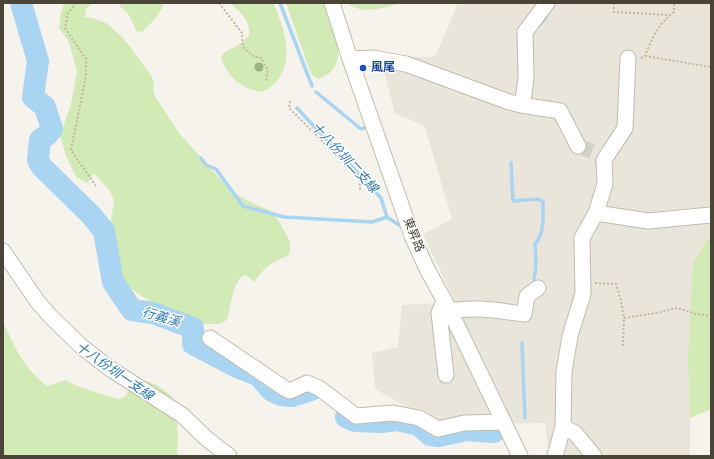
<!DOCTYPE html>
<meta charset="utf-8">
<style>
body{margin:0}
#map{position:relative;width:714px;height:459px;overflow:hidden;background:#f6f3ec;font-family:Poppins,sans-serif}
canvas{display:block}
.frame{position:absolute;inset:0;border:4px solid #4b4439;pointer-events:none}
</style>
<div id="map">
<canvas width="714" height="459"></canvas>
<div class="frame"></div>
</div>
<script>
const g = document.querySelector('canvas').getContext('2d');
g.lineJoin = 'round';
function fillPath(path, color) { g.fillStyle = color; g.fill(path, 'evenodd'); }
function trace(path, color, width, dash) { g.strokeStyle = color; g.lineWidth = width; g.lineCap = dash ? 'butt' : 'round'; g.setLineDash(dash || []); g.stroke(path); }
function write(font, color, halo, rows, align = 'center') {
  g.font = font + ' Poppins,"Noto Sans TC",sans-serif'; g.lineWidth = 3; g.setLineDash([]); g.textBaseline = 'middle'; g.strokeStyle = halo; g.fillStyle = color; for (const [text, x, y, turn = 0] of rows) {
    g.save(); g.translate(x, y); g.rotate((+turn || 0) * Math.PI / 180); g.textAlign = isNaN(turn) ? turn : align; if (halo) g.strokeText(text, 0, 0); g.fillText(text, 0, 0); g.restore();
  }
}
fillPath(new Path2D(`
 M 458,3 L 711,3 L 711,387 L 690,390 L 690,456 L 549,456 L 545,423 L 437,425 L 375,389 L 372,353 L 398,347 L 402,305 L 455,302 L 423,234 L 452,219 L 424,125 L 395,114 L 380,56 L 435,57 Z`), '#eae5da');
fillPath(new Path2D(`
 M 64,3 L 92,3 L 86,9 L 85,17 L 93,18 L 106,23 L 122,37 L 131,48 L 152,77 L 154,83 L 153,90 L 156,98 L 179,133 L 230,190 L 248,201 L 271,211 L 281,225 L 290,242 L 290,250 L 288,256 C 271,262 265,267 254,282 L 246,275 C 232,279 231,308 227,320 L 219,324 L 205,324 L 178,313 L 158,307 L 124,284 L 115,269 L 110,227 L 114,201 L 110,191 L 94,173 L 87,183 L 76,177 L 66,156 L 60,135 L 71,104 L 77,72 L 69,42 L 59,28 L 61,13 Z
 M 117,3 L 165,3 L 156,18 L 143,31 L 137,32 L 129,15 Z
 M 229,3 L 273,3 C 284,27 296,61 275,83 C 271,87 266,89 262,92 C 239,87 231,80 221,59 C 222,50 230,50 237,46 C 242,43 246,39 249,35 C 251,21 239,10 229,3 Z
 M 286,3 L 327,3 C 334,26 353,69 318,79 L 311,74 Z
 M 348,3 L 399,3 C 387,8 358,15 348,3 Z
 M 708,239 L 711,240 L 711,409 L 690,418 L 688,357 L 693,263 Z
 M 3,323 C 8,331 11,340 16,349 C 22,360 36,380 48,386 L 65,380 L 77,386 L 117,399 C 126,398 126,396 129,389 C 131,386 133,383 135,380 C 143,379 149,382 156,385 C 163,389 169,393 173,399 C 179,411 178,443 177,456 L 3,456 Z`), '#d2eab5');
trace(new Path2D(`
 M 280,3 L 312,86
 M 539,25 L 545,19 L 547,14
 M 316,92 L 361,129 L 364,128
 M 297,108 L 381,198 L 387,217 L 402,227
 M 201,158 L 206,165 L 216,169 L 243,206 L 284,217 L 372,222 L 387,217
 M 511,163 L 513,201 L 538,199 L 543,202 C 543,216 545,233 535,244 L 536,264 L 534,280
 M 522,343 L 525,418`), '#a9d4f2', 3.5);
trace(new Path2D(`
 M 21,3 L 38,61 L 33,97 L 45,107 L 52,129 L 47,135 L 40,140 L 38,160 L 42,167 L 91,215 L 104,231 L 113,282 L 132,310 L 153,313 L 193,328 L 193,344 L 239,368 L 258,375 L 272,391 L 281,395 L 292,396 L 311,390
 M 346,417 L 355,421 L 381,422 L 397,420 L 419,425 L 430,435 L 439,436 L 466,430 L 494,432`), '#a9d4f2', 22);
trace(new Path2D(`
 M 578,146 L 597,153 L 604,160`), '#d4d0c8', 15, [15, 8]);
const minor = new Path2D(`
 M 332,3 L 350,59 L 412,236 L 427,269 L 450,311 L 520,456
 M 350,59 L 373,58 L 406,64 L 509,102 L 521,105 L 560,111 L 578,146
 M 521,105 L 524,94 L 526,77 L 525,32 L 547,3
 M 596,213 L 648,221 L 711,215
 M 3,251 L 37,301 L 51,317 L 81,346 L 109,368 L 182,415 L 207,439 L 229,456
 M 444,302 L 439,313 L 446,375
 M 450,311 C 474,306 499,311 524,314 L 527,296 L 538,288
 M 210,338 L 287,390 L 290,391 L 307,383 L 319,388 L 356,416 L 393,413 L 419,418 L 438,429 L 464,423 L 504,422
 M 563,427 L 575,433 L 594,456
 M 555,456 L 563,427 L 564,372 L 570,336 L 583,294 L 582,238 L 596,213 L 605,184 L 604,160 L 625,128 L 628,58`);
trace(minor, '#c2bbae', 17);
trace(new Path2D(`
 M 76,3 L 68,13 L 65,28 L 86,59 L 86,76 L 71,150 L 96,186
 M 219,3 L 242,33 L 243,47 L 253,56 L 261,58 L 268,70 L 266,81
 M 614,3 L 614,12 L 668,15
 M 645,56 L 711,67
 M 641,58 L 645,56 C 651,40 659,23 674,12 L 674,3
 M 290,101 L 289,108 L 360,179 L 360,190
 M 595,283 L 616,284 L 621,301 L 624,318 L 656,313 L 677,308 L 696,314 L 711,316
 M 623,346 L 624,318`), '#c4b79f', 2, [2, 2]);
trace(minor, '#fff', 15);
g.fillStyle = '#97b381';
for (const [x, y] of [
 [259,67]
]) { g.beginPath(); g.arc(x, y, 4.5, 0, 2 * Math.PI); g.fill(); }
for (const [x, y, r, color] of [
 [363,68,4,"#1a4fb4"]
]) { const dot = new Path2D(); dot.arc(x, y, r, 0, 2 * Math.PI); g.fillStyle = color; g.fill(dot); trace(dot, '#fff', 1.5); }
write('bold 12px', '#164399', '#fff', [
 ["風尾",371,68]
], 'left');
write('12px', '#4b4439', '#fff', [
 ["東昇路",413,235,68]
]);
write('italic 13px', '#2e7ab2', '#fff', [
 ["十八份圳二支線",344,158,47],
 ["行義溪",161,318,16],
 ["十八份圳一支線",114,372,35]
]);
</script>
